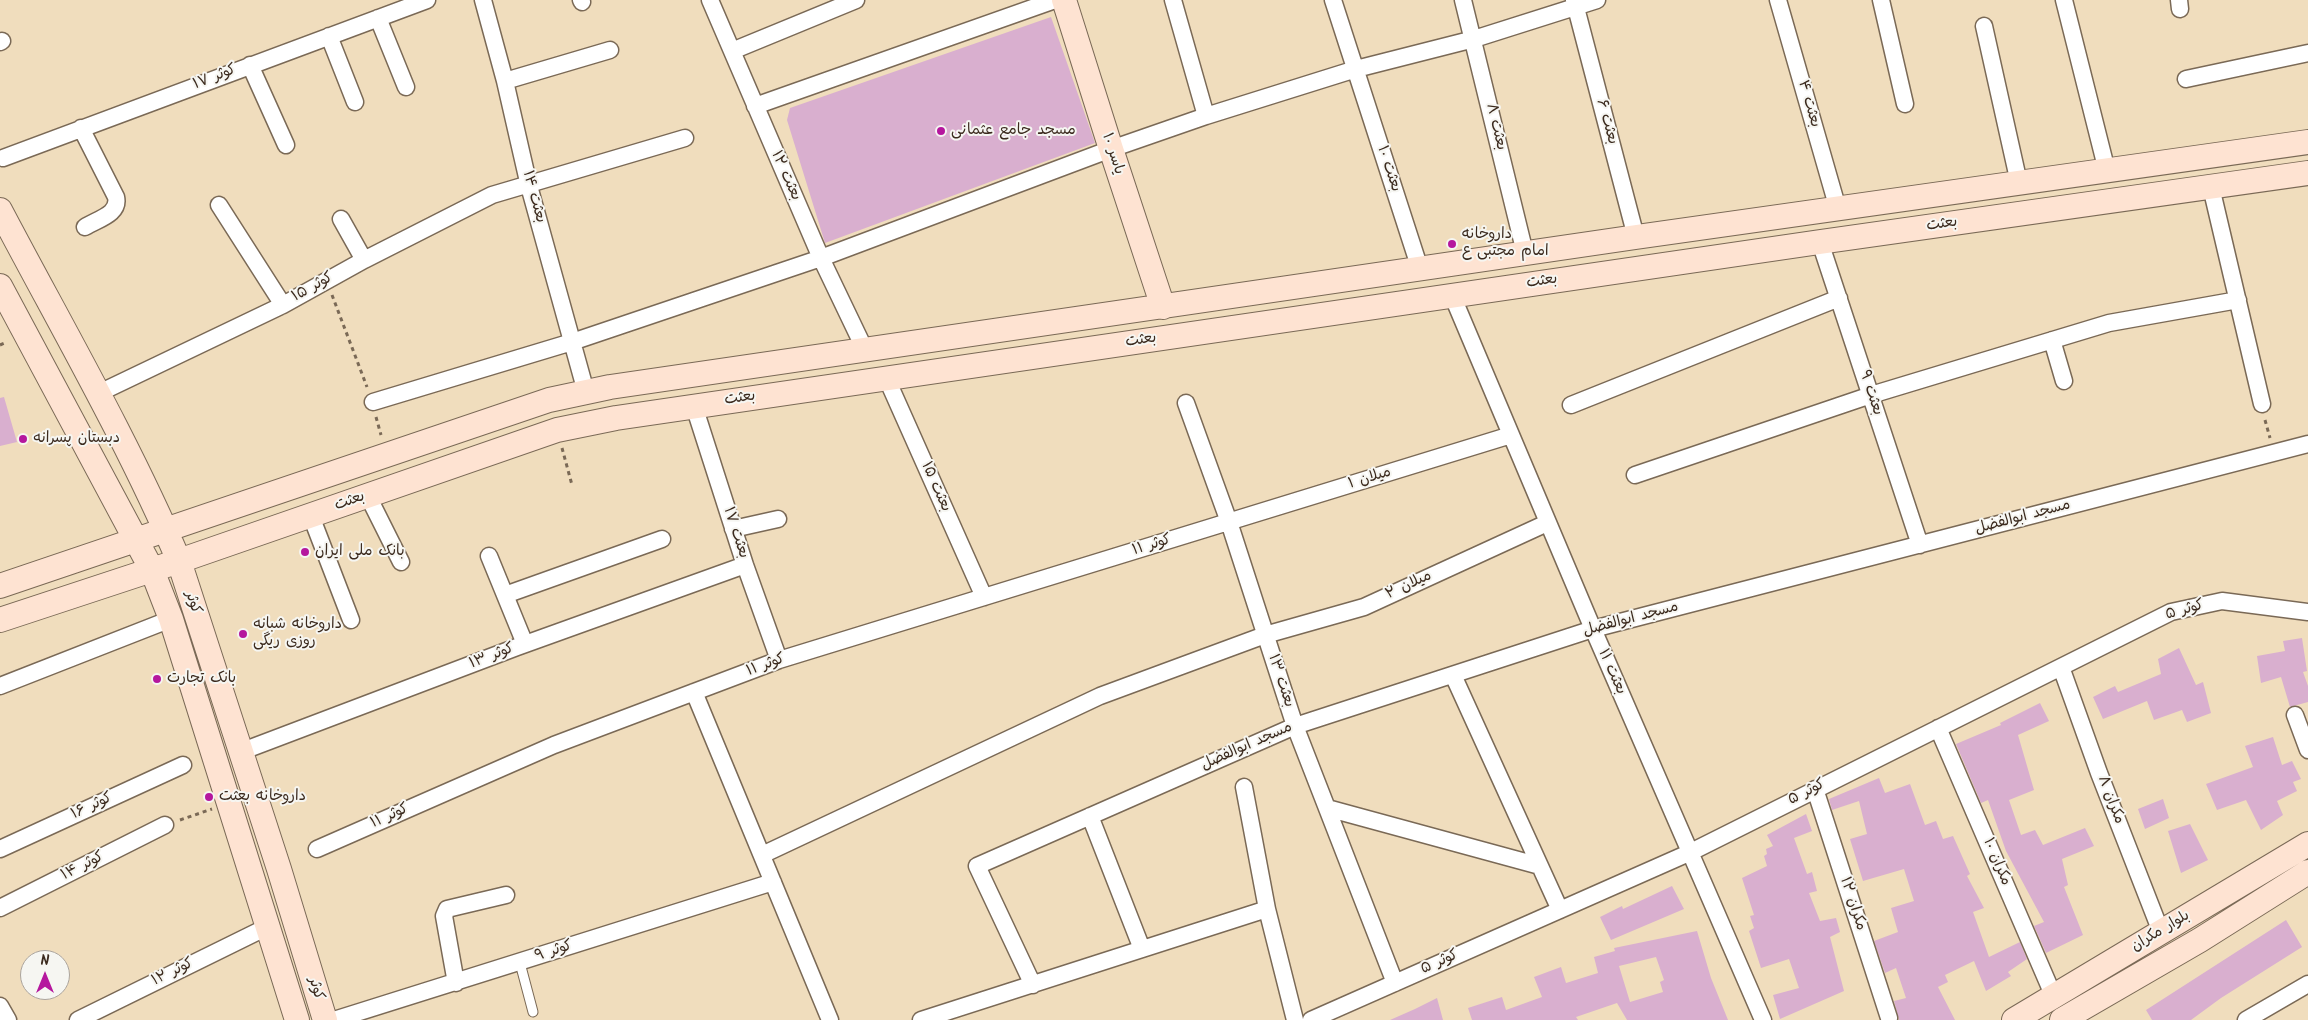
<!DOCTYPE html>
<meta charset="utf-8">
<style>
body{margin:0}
#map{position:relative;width:2308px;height:1020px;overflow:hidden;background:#f0ddbd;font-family:Kalam,sans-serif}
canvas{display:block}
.north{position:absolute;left:20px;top:950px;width:50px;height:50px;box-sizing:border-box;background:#f6f6f2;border:1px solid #aba49d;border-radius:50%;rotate:0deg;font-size:14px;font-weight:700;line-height:20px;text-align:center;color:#3b2a1e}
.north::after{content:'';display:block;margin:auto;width:18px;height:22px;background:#b5179e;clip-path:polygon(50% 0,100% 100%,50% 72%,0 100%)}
</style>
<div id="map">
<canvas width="2308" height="1020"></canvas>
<div class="north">N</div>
</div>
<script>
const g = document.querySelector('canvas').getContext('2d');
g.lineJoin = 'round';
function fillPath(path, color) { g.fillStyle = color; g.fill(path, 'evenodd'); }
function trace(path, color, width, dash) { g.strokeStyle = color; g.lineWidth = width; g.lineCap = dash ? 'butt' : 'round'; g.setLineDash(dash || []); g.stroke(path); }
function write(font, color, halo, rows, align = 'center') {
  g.font = font + ' Kalam,"Playpen Sans Arabic",sans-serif'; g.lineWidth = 4; g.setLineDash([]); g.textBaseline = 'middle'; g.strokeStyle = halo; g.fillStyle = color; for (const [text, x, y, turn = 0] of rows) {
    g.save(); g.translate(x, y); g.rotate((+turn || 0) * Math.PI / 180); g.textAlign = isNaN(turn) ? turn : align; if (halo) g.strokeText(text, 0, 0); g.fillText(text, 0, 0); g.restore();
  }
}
fillPath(new Path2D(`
 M 1051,17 L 1095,143 L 825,243 L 787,120 L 790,108 Z
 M 4,397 L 17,442 L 0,446 L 0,398 Z
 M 2302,638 L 2307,671 L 2303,672 L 2308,686 L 2308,702 L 2290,707 L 2281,677 L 2261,683 L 2257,656 L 2285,651 L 2283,641 Z
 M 2179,648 L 2196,685 L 2203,682 L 2211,713 L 2187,722 L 2182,710 L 2154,720 L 2147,701 L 2103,719 L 2093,697 L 2115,686 L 2118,692 L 2161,674 L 2158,659 Z
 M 2040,703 L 2049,721 L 2018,735 L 2034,790 L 2009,800 L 2021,835 L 2035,830 L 2043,845 L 2085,828 L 2094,846 L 2062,859 L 2068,885 L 2064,887 L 2083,935 L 2046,953 L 2034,926 L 2044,922 L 2006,851 L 1988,800 L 1981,803 L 1956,744 L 2001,725 L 2000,723 Z
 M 2273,737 L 2282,765 L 2292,761 L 2301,779 L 2293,782 L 2297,791 L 2277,801 L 2283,815 L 2261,830 L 2246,800 L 2217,810 L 2206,784 L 2253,767 L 2245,746 Z
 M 1879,778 L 1885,793 L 1910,784 L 1925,825 L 1936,821 L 1943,839 L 1953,836 L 1970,874 L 1967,876 L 1984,908 L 1973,912 L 1989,957 L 2020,942 L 2027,959 L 2008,972 L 2011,976 L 1986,991 L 1974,961 L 1945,975 L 1948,982 L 1938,987 L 1955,1020 L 1899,1020 L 1894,1001 L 1906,998 L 1896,968 L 1885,973 L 1874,941 L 1898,932 L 1891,908 L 1914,901 L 1904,869 L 1863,881 L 1850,839 L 1867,834 L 1859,801 L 1832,810 L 1829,799 Z
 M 2163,799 L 2169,818 L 2145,829 L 2138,809 Z
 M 1806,814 L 1812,831 L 1794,838 L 1807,874 L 1812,872 L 1817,891 L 1809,893 L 1820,921 L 1836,918 L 1840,932 L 1830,937 L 1844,991 L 1780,1019 L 1773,995 L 1799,988 L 1789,959 L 1761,968 L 1749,931 L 1754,928 L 1750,916 L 1754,915 L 1742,878 L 1767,866 L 1764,856 L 1767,854 L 1766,849 L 1773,846 L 1767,835 Z
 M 2190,824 L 2208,860 L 2181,873 L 2168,831 Z
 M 1672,886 L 1684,909 L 1611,940 L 1600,917 L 1622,906 L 1623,909 Z
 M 2286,920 L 2302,947 L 2221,998 L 2191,1020 L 2152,1020 L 2146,1010 Z
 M 1697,931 L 1711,978 L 1728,1020 L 1627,1020 L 1617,1003 L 1576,1017 L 1578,1020 L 1472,1020 L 1468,1008 L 1502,997 L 1506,1010 L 1542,997 L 1534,977 L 1561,967 L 1566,983 L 1598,973 L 1594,957 L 1615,951 L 1614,948 ZM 1656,957 L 1664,980 L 1660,982 L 1663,992 L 1630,1002 L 1619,966 Z
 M 1437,998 L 1443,1020 L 1390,1020 L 1415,1009 Z`), '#d9afcf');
const lane = new Path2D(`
 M 520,963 L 533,1012`);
const street = new Path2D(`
 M 483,0 L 505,81 L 529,186 L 586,392
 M 581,0 L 582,2
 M 710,0 L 821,258 L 865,350
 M 1173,0 L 1206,116
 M 1333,0 L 1420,269
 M 1463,0 L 1525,253
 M 1574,0 L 1636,237
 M 1778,0 L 1838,209
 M 1881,0 L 1905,104
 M 2064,0 L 2107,171
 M 2179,0 L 2180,9
 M 378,18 L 406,87
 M 1984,26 L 2019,183
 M 329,36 L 355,102
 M 0,42 L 2,41
 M 732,51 L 856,0
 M 250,65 L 286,145
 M 2186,79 L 2308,53
 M 505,81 L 610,50
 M 755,106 L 1055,0
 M 81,128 L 116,197 C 120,214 98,219 85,227
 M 3,158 L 427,0
 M 2211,187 L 2262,404
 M 219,205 L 283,305
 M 341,219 L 364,260
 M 1820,242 L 1920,545
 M 1452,295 L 1593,629 L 1763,1020
 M 2052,340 L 2064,381
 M 886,377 L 984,597
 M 97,394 L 283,305 L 364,260 L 492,195 L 685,138
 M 373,402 L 572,342 L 821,258 L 1111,149 L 1206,116 L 1356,69 L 1474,39 L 1597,0
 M 1186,403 L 1229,522 L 1295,726 L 1395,983
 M 1571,405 L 1839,298
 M 694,406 L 745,565 L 779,660
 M 1635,475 L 1871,395 L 2109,323 L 2238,300
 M 368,496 L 401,562
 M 311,516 L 351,620
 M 733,529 L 778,519
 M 489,556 L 525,644
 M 505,595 L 662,539
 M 2061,667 L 2099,773 L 2161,932
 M 1453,675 L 1560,910
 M 0,686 L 171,619
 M 694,692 L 830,1020
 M 2295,715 L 2308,750
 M 1938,728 L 2054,997
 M 240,752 L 517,647 L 745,565
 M 1244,787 L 1267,909 L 1295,1020
 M 1815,789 L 1889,1018
 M 1327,808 L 1540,866
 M 1090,816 L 1142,949
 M 0,849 L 183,765
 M 317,849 L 554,745 L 779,660 L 1511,435
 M 762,855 L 1100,696 L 1265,635 L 1364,607 L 1547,523
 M 0,908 L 165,825
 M 456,983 L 444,916 L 447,909 L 506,895
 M 1033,985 L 977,866 L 1295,726 L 1593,629 L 2308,444
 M 0,1006 L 8,1020
 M 78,1020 L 269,926
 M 334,1020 L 773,882
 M 921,1020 L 1267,909
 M 1311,1020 L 1691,852 L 2171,612 L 2222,601 L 2308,612
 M 2246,1020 L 2308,984`);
const secondary = new Path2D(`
 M 1064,0 L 1111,149 L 1163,307
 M 0,210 C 61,326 128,441 179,561 L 279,869 L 325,1020
 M 0,286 L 152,570 L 171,619 L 297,1020
 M 0,586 L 549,400 L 610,387 L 1636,237 L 2308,142
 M 0,620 L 179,561 L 557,430 L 616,418 L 1820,242 L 2308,173
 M 2014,1020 L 2308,844
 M 2062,1020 L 2200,940 L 2308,872`);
trace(lane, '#7a6956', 11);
trace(street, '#7a6956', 19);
trace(secondary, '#7a6956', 26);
trace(new Path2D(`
 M 332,295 L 367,387
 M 0,345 L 7,342
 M 376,417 L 381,435
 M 2265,420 L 2270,438
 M 562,448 L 572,485
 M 180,820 L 212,809`), '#7a6956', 3, [4, 4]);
trace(lane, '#fff', 9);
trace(street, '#fff', 16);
trace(secondary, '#fee3d2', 24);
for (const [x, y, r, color] of [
 [941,131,5,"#b5179e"],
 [1452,244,5,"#b5179e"],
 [23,439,5,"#b5179e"],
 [305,552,5,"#b5179e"],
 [243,634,5,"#b5179e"],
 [157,679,5,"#b5179e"],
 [209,797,5,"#b5179e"]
]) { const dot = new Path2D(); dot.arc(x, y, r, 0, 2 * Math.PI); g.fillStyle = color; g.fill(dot); trace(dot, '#f6f6f2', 2); }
write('15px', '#3b2a1e', '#f6f6f2', [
 ["کوثر ۱۷",215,78,-21],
 ["بعثت ۴",1808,104,74],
 ["بعثت ۶",1606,122,75],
 ["بعثت ۸",1495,127,77],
 ["یاسر ۱۰",1112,154,72],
 ["بعثت ۱۰",1388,169,72],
 ["بعثت ۱۲",785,176,66],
 ["بعثت ۱۴",533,197,75],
 ["بعثت",1942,225,-8],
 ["بعثت",1542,282,-8],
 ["کوثر ۱۵",313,288,-29],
 ["بعثت",1141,341,-8],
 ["بعثت ۹",1870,393,72],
 ["بعثت",740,399,-8],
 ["میلان ۱",1370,479,-17],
 ["بعثت ۱۵",935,487,66],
 ["بعثت",350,502,-19],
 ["مسجد ابوالفضل",2023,518,-15],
 ["بعثت ۱۷",735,533,72],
 ["کوثر ۱۱",1152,546,-17],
 ["میلان ۲",1409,586,-25],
 ["کوثر",192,603,72],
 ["کوثر ۵",2185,611,-16],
 ["مسجد ابوالفضل",1631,620,-15],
 ["کوثر ۱۳",492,657,-21],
 ["کوثر ۱۱",766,666,-20],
 ["بعثت ۱۱",1611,672,66],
 ["بعثت ۱۳",1280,681,72],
 ["مسجد ابوالفضل",1247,747,-24],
 ["کوثر ۵",1807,793,-27],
 ["مکران ۸",2110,800,69],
 ["کوثر ۱۶",92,807,-25],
 ["کوثر ۱۱",390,817,-24],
 ["مکران ۱۰",1996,862,67],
 ["کوثر ۱۴",83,867,-27],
 ["مکران ۱۲",1852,904,72],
 ["بلوار مکران",2161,932,-31],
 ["کوثر ۹",554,952,-18],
 ["کوثر ۵",1440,963,-24],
 ["کوثر ۱۲",173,973,-26],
 ["کوثر",315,989,73]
]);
write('15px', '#3b2a1e', '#f6f6f2', [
 ["مسجد جامع عثمانی",951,131],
 ["داروخانه",1462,235],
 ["امام مجتبی ع",1462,252],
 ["دبستان پسرانه",33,439],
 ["بانک ملی ایران",315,552],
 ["داروخانه شبانه",253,625],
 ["روزی ریگی",253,642],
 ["بانک تجارت",167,679],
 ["داروخانه بعثت",219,797]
], 'left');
</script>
